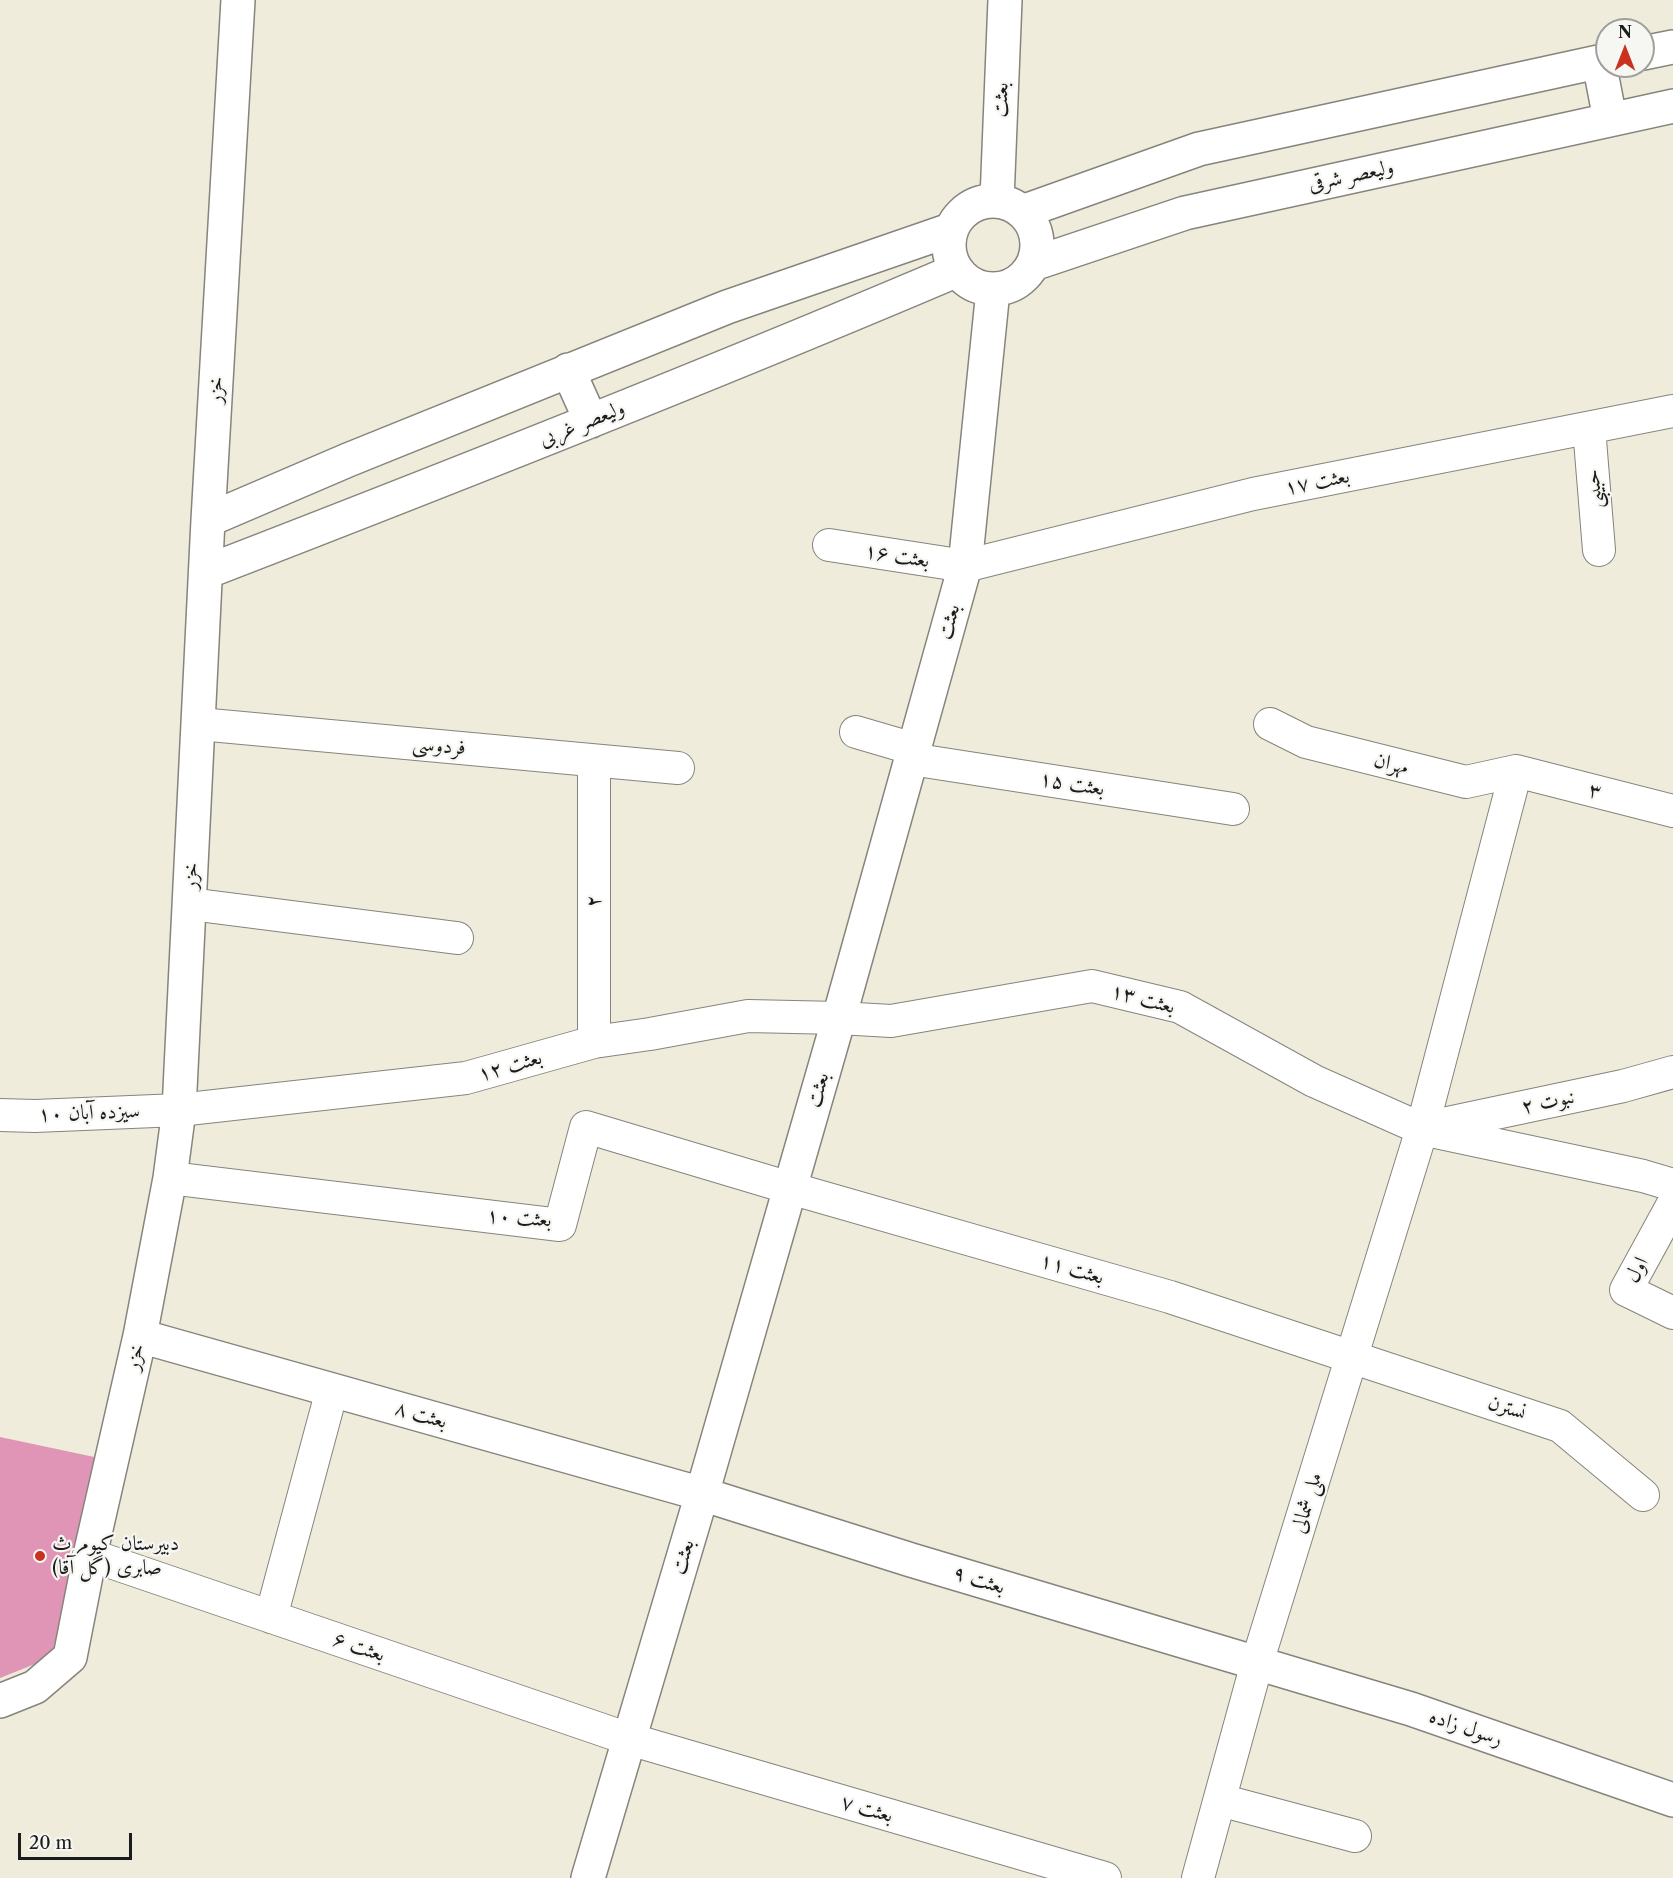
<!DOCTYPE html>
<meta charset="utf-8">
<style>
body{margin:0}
#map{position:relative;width:1673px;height:1878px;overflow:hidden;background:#efecdb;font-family:"Libre Caslon Text",serif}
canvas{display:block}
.north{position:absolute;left:1595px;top:18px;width:60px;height:60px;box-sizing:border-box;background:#f6f6f2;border:2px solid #9f9f9c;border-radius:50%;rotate:0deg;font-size:16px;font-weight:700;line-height:24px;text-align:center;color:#1c1c1c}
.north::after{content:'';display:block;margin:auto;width:21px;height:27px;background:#c8321e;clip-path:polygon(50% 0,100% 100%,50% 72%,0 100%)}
.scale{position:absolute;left:18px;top:1833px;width:114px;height:27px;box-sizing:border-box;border:3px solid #1c1c1c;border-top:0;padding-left:8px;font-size:18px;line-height:21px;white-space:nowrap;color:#1c1c1c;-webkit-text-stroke:4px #f6f6f2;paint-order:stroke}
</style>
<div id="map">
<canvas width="1673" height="1878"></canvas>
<div class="north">N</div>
<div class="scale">20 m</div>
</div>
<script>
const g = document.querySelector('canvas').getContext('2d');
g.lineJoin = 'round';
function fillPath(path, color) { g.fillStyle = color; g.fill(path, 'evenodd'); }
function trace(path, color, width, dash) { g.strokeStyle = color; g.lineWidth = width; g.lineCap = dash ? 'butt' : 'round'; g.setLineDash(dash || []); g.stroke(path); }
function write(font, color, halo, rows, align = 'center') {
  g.font = font + ' "Libre Caslon Text",Amiri,serif'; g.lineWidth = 4.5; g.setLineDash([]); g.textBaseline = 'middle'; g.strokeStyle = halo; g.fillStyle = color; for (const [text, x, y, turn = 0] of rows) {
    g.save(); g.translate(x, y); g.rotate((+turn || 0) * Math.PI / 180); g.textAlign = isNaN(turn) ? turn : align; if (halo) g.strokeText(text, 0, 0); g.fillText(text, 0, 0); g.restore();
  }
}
fillPath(new Path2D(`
 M 0,1437 L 99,1458 L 60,1654 L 0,1678 Z`), '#e095b6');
const minor = new Path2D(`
 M 1589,428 L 1599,550
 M 829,545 L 965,566 L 1253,494 L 1673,411
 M 199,724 L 678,768
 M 1270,724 L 1306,742 L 1466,782 L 1516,771 L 1673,811
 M 856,732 L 914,749
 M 911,759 L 1233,809
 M 594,761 L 594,1042
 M 190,904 L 457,938
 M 0,1115 L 35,1116 L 179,1110 L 466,1078 L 594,1042 L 650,1034 L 748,1016 L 839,1018 L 891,1021 L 1092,986 L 1180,1007 L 1314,1081 L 1422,1129 L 1643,1176 L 1673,1185
 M 1434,1126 L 1623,1086 L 1673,1072
 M 170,1178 L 560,1225 L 586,1127 L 790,1188 L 1170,1297 L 1560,1426 L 1643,1495
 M 1673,1204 L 1626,1290 L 1673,1313
 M 90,1555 L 629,1739 L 1105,1878
 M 271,1617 L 332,1390
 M 1220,1800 L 1355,1836
 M 1198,1878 L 1257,1663 L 1422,1129 L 1516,771`);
const tertiary = new Path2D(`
 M 1643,53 L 1673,47
 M 1599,62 L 1610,119
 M 997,200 L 1005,0
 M949 245a44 44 0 1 1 88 0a44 44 0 1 1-88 0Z
 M 1022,212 L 1199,149 L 1607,60
 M 1033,264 L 1185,213 L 1673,106
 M 568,370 L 591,421
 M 208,520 L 348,460 L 727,307 L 950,230
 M 206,572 C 457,475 708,376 955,271
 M 140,1336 L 702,1494 L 911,1560 L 1411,1709 L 1673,1800
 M 0,1701 L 35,1687 L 70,1657 L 90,1555 L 140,1336 L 170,1178 L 179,1110 L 208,520 L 238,0
 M 588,1878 L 702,1494 L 839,1018 L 965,566 L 993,290`);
trace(minor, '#86847c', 34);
trace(tertiary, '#86847c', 36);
trace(minor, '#fff', 32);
trace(tertiary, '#fff', 33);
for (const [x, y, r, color] of [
 [40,1556,6,"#c8321e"]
]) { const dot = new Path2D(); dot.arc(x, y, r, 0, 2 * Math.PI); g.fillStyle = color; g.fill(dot); trace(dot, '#f6f6f2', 2); }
write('21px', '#1c1c1c', '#f6f6f2', [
 ["بعثت",1001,100,-88],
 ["ولیعصر شرقی",1351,176,-12],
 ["خزر",216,390,-87],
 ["ولیعصر غربی",582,424,-22],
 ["بعثت ۱۷",1317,482,-11],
 ["حبیبی",1594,489,-95],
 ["بعثت ۱۶",897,556,9],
 ["بعثت",949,622,-75],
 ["فردوسی",439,746,5],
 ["مهران",1391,764,14],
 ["بعثت ۱۵",1072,784,9],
 ["۳",1595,791,14],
 ["خزر",191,876,-87],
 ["۲",594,901,-90],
 ["بعثت ۱۳",1143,999,15],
 ["بعثت ۱۲",510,1066,-16],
 ["بعثت",818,1090,-74],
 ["نبوت ۲",1548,1102,-12],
 ["سیزده آبان ‍۱۰",89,1113,-2],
 ["بعثت ۱۰",519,1218,4],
 ["بعثت ۱۱",1072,1269,16],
 ["اول",1637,1270,-62],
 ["خزر",135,1357,-77],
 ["نسترن",1507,1408,18],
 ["بعثت ۸",421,1415,16],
 ["ملی شمالی",1307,1503,-73],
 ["بعثت",683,1557,-73],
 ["بعثت ۹",979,1580,17],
 ["بعثت ۶",359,1647,19],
 ["رسول زاده",1466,1728,19],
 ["بعثت ۷",867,1809,16]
]);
write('21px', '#1c1c1c', '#f6f6f2', [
 ["دبیرستان کیومرث",52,1544],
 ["صابری (گل آقا)",52,1568]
], 'left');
</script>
